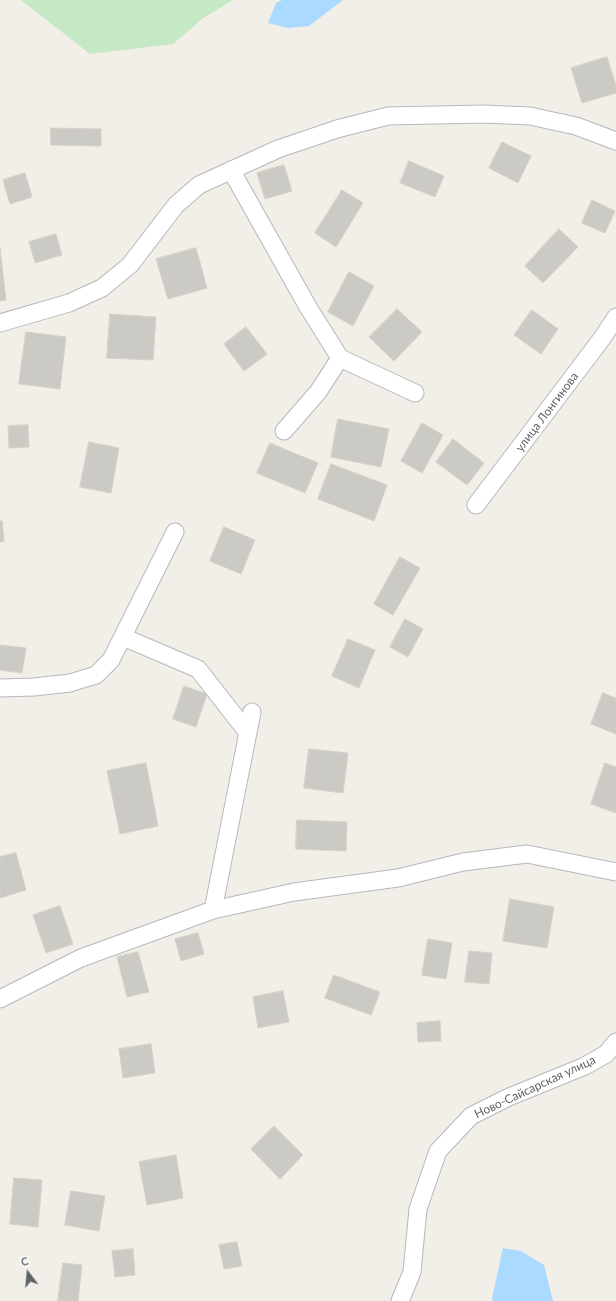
<!DOCTYPE html>
<meta charset="utf-8">
<style>
body{margin:0}
#map{position:relative;width:616px;height:1301px;overflow:hidden;background:#f1efe8;font-family:Lato,sans-serif}
canvas{display:block}
.north{position:absolute;left:8px;top:1253px;width:40px;height:40px;-webkit-text-stroke:3px #fff;paint-order:stroke;rotate:344deg;font-size:11px;font-weight:700;line-height:16px;text-align:center;color:#5f6368}
.north::after{content:'';display:block;margin:auto;width:14px;height:18px;background:#5f6368;clip-path:polygon(50% 0,100% 100%,50% 72%,0 100%)}
</style>
<div id="map">
<canvas width="616" height="1301"></canvas>
<div class="north">С</div>
</div>
<script>
const g = document.querySelector('canvas').getContext('2d');
g.lineJoin = 'round';
function fillPath(path, color) { g.fillStyle = color; g.fill(path, 'evenodd'); }
function trace(path, color, width, dash) { g.strokeStyle = color; g.lineWidth = width; g.lineCap = dash ? 'butt' : 'round'; g.setLineDash(dash || []); g.stroke(path); }
function write(font, color, halo, rows, align = 'center') {
  g.font = font + ' Lato,sans-serif'; g.lineWidth = 4; g.setLineDash([]); g.textBaseline = 'middle'; g.strokeStyle = halo; g.fillStyle = color; for (const [text, x, y, turn = 0] of rows) {
    g.save(); g.translate(x, y); g.rotate((+turn || 0) * Math.PI / 180); g.textAlign = isNaN(turn) ? turn : align; if (halo) g.strokeText(text, 0, 0); g.fillText(text, 0, 0); g.restore();
  }
}
fillPath(new Path2D(`
 M 21,0 L 233,0 L 203,18 L 173,44 L 90,54 Z`), '#c5e8c5');
fillPath(new Path2D(`
 M 282,0 L 343,0 L 309,26 L 288,28 L 268,23 L 276,3 Z
 M 503,1248 L 521,1251 L 544,1265 L 553,1301 L 493,1301 L 492,1298 Z`), '#aadaff');
const building = new Path2D(`
 M 607,57 L 616,85 L 616,93 L 582,103 L 571,68 Z
 M 51,128 L 101,129 L 101,146 L 51,145 Z
 M 502,142 L 531,156 L 518,183 L 489,168 Z
 M 409,161 L 444,176 L 435,197 L 400,183 Z
 M 284,165 L 292,191 L 265,199 L 257,173 Z
 M 25,173 L 32,197 L 10,204 L 3,180 Z
 M 342,190 L 363,203 L 336,247 L 315,233 Z
 M 592,200 L 615,211 L 605,233 L 582,223 Z
 M 559,229 L 578,247 L 543,283 L 525,266 Z
 M 56,234 L 62,255 L 35,263 L 29,242 Z
 M 0,248 L 6,300 L 0,301 Z
 M 196,248 L 207,288 L 168,299 L 156,259 Z
 M 349,272 L 374,286 L 353,326 L 328,312 Z
 M 397,309 L 422,332 L 394,361 L 369,337 Z
 M 532,310 L 558,329 L 541,354 L 514,335 Z
 M 110,314 L 156,317 L 153,360 L 107,358 Z
 M 246,327 L 267,354 L 244,371 L 224,344 Z
 M 26,332 L 66,337 L 60,389 L 19,384 Z
 M 338,419 L 389,429 L 381,467 L 331,457 Z
 M 422,423 L 443,435 L 422,473 L 401,461 Z
 M 28,425 L 29,447 L 9,448 L 8,426 Z
 M 453,439 L 484,463 L 467,485 L 436,462 Z
 M 89,442 L 119,448 L 111,493 L 80,487 Z
 M 270,443 L 318,463 L 305,493 L 257,473 Z
 M 331,464 L 387,485 L 374,521 L 318,499 Z
 M 0,521 L 2,521 L 4,541 L 0,542 Z
 M 224,527 L 255,540 L 241,574 L 210,561 Z
 M 400,557 L 420,568 L 393,615 L 374,604 Z
 M 405,619 L 423,629 L 408,657 L 390,647 Z
 M 348,639 L 375,650 L 359,688 L 332,676 Z
 M 0,645 L 26,648 L 22,673 L 0,670 Z
 M 184,686 L 207,694 L 196,727 L 173,719 Z
 M 603,693 L 616,698 L 616,734 L 591,724 Z
 M 309,749 L 348,753 L 343,793 L 304,788 Z
 M 146,763 L 158,826 L 120,834 L 107,771 Z
 M 605,763 L 616,767 L 616,813 L 591,804 Z
 M 297,820 L 347,822 L 346,851 L 296,849 Z
 M 16,853 L 26,890 L 0,898 L 0,857 Z
 M 510,899 L 554,907 L 547,948 L 503,941 Z
 M 60,906 L 73,944 L 46,953 L 33,915 Z
 M 198,933 L 204,954 L 181,961 L 175,939 Z
 M 428,939 L 452,943 L 446,979 L 422,975 Z
 M 469,951 L 492,953 L 489,984 L 465,982 Z
 M 138,952 L 149,992 L 127,997 L 117,957 Z
 M 334,975 L 380,992 L 371,1015 L 325,998 Z
 M 283,991 L 289,1022 L 258,1028 L 253,997 Z
 M 440,1021 L 441,1041 L 418,1042 L 417,1023 Z
 M 151,1044 L 155,1073 L 123,1078 L 119,1049 Z
 M 274,1126 L 303,1155 L 280,1179 L 251,1149 Z
 M 176,1155 L 183,1198 L 147,1205 L 139,1162 Z
 M 14,1178 L 42,1180 L 38,1227 L 10,1224 Z
 M 71,1191 L 105,1196 L 99,1231 L 65,1225 Z
 M 237,1242 L 242,1266 L 224,1269 L 219,1245 Z
 M 133,1249 L 135,1275 L 115,1277 L 112,1251 Z
 M 63,1263 L 82,1265 L 78,1301 L 58,1301 Z`);
fillPath(building, '#cccac5');
trace(building, '#d6d1c6', 1);
const minor = new Path2D(`
 M 231,170 L 308,307 L 340,358 L 318,392 L 284,431
 M 0,323 L 69,303 L 102,288 L 130,265 L 176,205 L 199,185 L 278,149 L 337,129 L 388,116 L 484,114 L 530,116 L 576,126 L 616,141
 M 340,358 L 415,393
 M 476,505 L 603,337 L 616,317
 M 123,637 L 198,669 L 248,733
 M 0,688 L 34,687 L 70,683 L 96,675 L 111,660 L 175,532
 M 213,910 L 252,712
 M 0,999 L 81,958 L 213,910 L 294,892 L 398,878 L 463,862 L 527,854 L 616,872
 M 400,1301 L 412,1272 L 418,1209 L 438,1151 L 471,1116 L 509,1097 L 585,1066 L 606,1054 L 616,1042`);
trace(minor, '#b5b8bc', 19);
trace(minor, '#fff', 17);
write('12px', '#5f6368', '#fff', [
 ["улица Лонгинова",547,412,-53],
 ["Ново-Сайсарская улица",535,1087,-25]
]);
</script>
